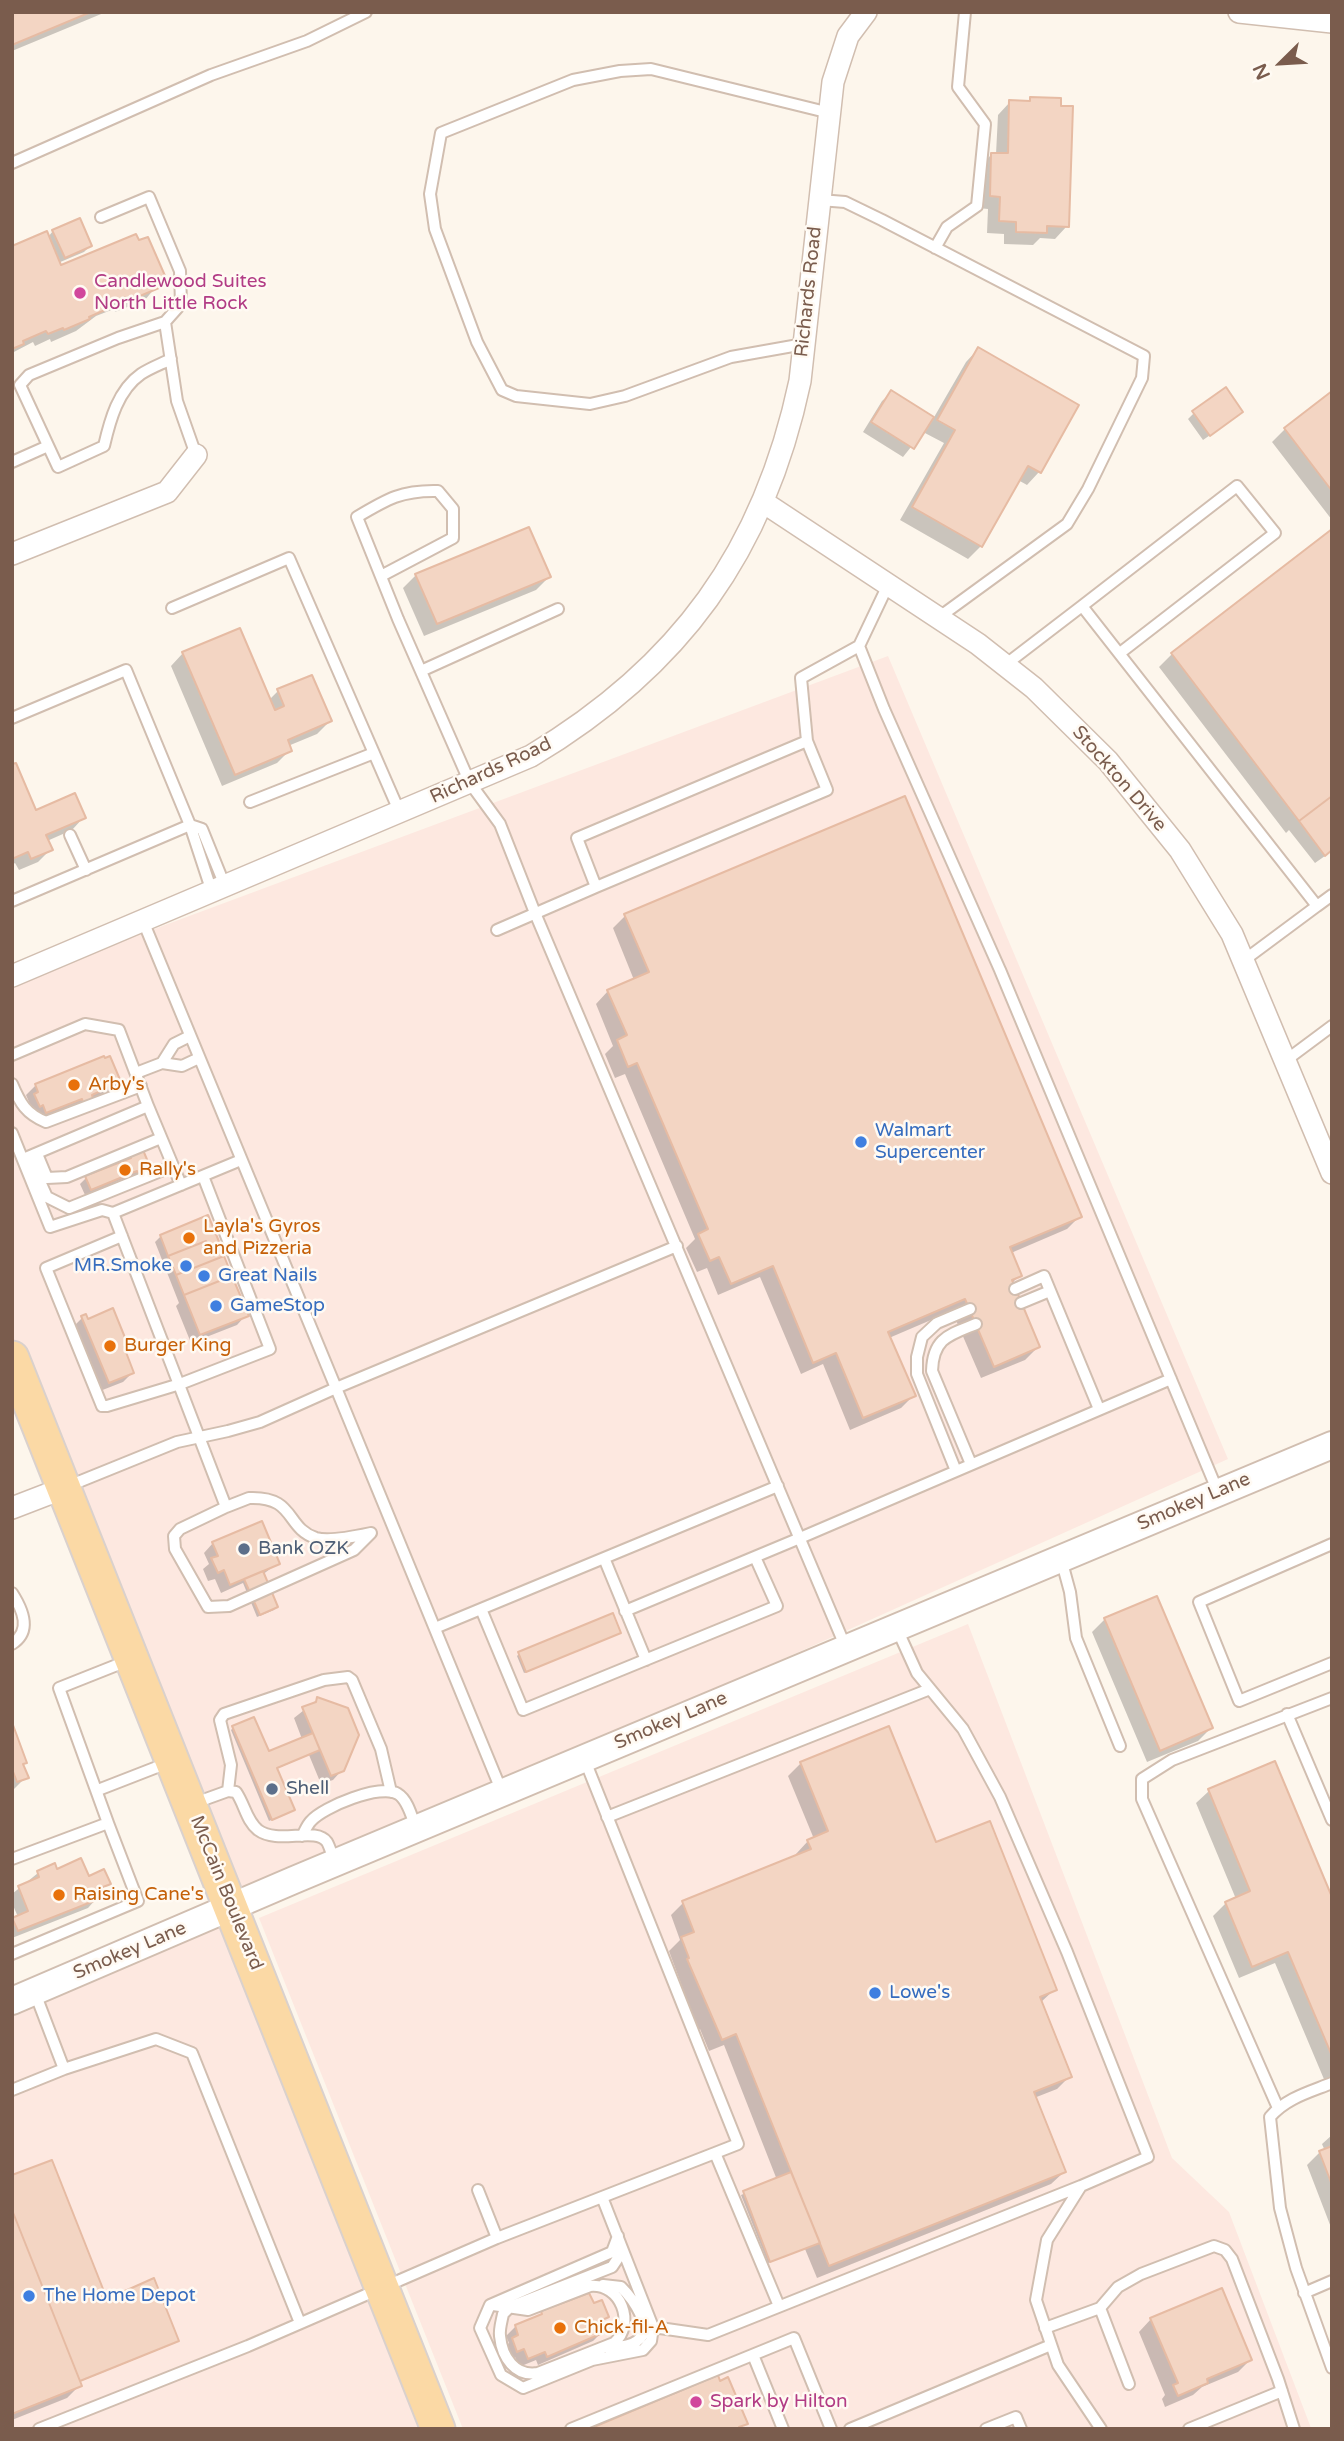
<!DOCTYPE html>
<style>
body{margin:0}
#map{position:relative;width:1344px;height:2441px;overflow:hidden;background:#fdf6ec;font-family:"Varela Round",sans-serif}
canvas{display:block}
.frame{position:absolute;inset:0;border:14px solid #7a5c4d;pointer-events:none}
.north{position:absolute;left:1246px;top:28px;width:70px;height:70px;-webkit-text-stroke:5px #fffaf3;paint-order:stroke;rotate:246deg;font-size:19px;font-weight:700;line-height:28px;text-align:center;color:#7a5c4d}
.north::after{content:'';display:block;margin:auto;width:24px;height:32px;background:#7a5c4d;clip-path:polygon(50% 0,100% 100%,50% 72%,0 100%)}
</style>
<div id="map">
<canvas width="1344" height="2441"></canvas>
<div class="frame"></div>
<div class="north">N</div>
</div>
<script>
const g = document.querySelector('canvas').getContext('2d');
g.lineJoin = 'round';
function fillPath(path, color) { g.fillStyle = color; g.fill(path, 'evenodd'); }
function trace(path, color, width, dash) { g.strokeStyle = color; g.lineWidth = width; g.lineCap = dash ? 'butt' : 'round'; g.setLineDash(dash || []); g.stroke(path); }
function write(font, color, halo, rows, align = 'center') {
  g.font = font + ' "Varela Round",sans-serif'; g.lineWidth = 5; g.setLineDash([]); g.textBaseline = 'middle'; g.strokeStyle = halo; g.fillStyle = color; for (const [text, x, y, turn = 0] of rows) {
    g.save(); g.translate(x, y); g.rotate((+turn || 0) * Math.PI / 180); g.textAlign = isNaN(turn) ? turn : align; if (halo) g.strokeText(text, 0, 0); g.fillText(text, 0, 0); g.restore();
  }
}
fillPath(new Path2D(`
 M 888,656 L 1228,1459 L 232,1907 L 433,2429 L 12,2429 L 12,1999 L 232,1906 L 12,1359 L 12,982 Z
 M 968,1624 L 1172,2158 L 1229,2212 L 1311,2428 L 463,2429 L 259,1918 Z`), '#fde8e0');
fillPath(new Path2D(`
 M 12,12 L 106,12 L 12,51 Z
 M 1031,99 L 1067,226 L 1055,239 L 1040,238 L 1033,245 L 1004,244 L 1004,234 L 987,233 L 988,209 L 978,208 L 979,167 L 992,154 L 996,154 L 998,115 L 1010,102 L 1027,103 Z
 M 53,231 L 90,246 L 84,252 L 58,263 L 60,268 L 164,277 L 145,300 L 115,312 L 114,309 L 96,316 L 76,331 L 51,342 L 50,339 L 35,346 L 33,342 L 12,353 L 12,247 L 48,237 Z
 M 978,349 L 1077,406 L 1039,472 L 1027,485 L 1018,480 L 981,546 L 968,559 L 900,520 L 944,443 L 923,432 L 903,457 L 863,432 L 882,401 L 892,392 L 933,419 L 966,362 Z
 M 1332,393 L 1332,520 L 1272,442 L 1285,429 Z
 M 1194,413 L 1235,418 L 1203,440 L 1188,419 Z
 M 1332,532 L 1332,851 L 1315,863 L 1289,830 L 1286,833 L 1159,667 L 1172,654 Z
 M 416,575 L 549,577 L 536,590 L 424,636 L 403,588 Z
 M 183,653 L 269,700 L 278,691 L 330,721 L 317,734 L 288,746 L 290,750 L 277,763 L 222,786 L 171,666 Z
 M 12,766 L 35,812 L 84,817 L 72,830 L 47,841 L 51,849 L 38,862 L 19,870 L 15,863 L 12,865 Z
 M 625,916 L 1080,1216 L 1067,1229 L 1011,1253 L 1020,1275 L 1011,1284 L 1038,1347 L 1025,1360 L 981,1378 L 952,1311 L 889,1338 L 913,1396 L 901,1408 L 850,1430 L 823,1364 L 801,1374 L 760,1277 L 718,1295 L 707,1268 L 697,1272 L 686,1248 L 695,1239 L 625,1074 L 615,1078 L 605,1054 L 613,1046 L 596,1004 L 608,991 L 634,980 L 613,928 Z
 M 103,1058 L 119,1082 L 109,1091 L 37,1121 L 26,1104 L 29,1102 L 26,1095 L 36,1085 Z
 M 129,1154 L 149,1168 L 133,1182 L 130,1176 L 85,1195 L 80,1184 L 86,1178 L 124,1162 L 124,1160 Z
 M 161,1236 L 246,1315 L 237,1325 L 191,1343 L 176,1306 L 179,1303 L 155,1242 Z
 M 82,1318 L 122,1349 L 132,1373 L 123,1382 L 100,1391 L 73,1327 Z
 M 213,1543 L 278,1563 L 262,1575 L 276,1607 L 274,1610 L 257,1617 L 243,1583 L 221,1593 L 215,1579 L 208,1581 L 203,1569 L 209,1564 L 204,1553 Z
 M 1105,1619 L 1211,1728 L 1198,1741 L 1147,1762 L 1092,1632 Z
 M 616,1635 L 524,1673 L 517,1656 L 519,1654 Z
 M 318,1699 L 342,1770 L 333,1780 L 321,1784 L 309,1755 L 276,1769 L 290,1812 L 269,1821 L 231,1730 L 233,1728 L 268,1754 L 302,1739 L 294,1718 Z
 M 12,1729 L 25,1762 L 22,1766 L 26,1777 L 12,1791 Z
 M 801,1763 L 935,1845 L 1055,1989 L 1040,2003 L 1070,2076 L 1057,2089 L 1034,2098 L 1064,2172 L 1051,2184 L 817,2278 L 805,2249 L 768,2263 L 741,2195 L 777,2180 L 724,2045 L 709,2051 L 700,2029 L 698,2030 L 669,1951 L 680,1940 L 671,1915 L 683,1903 L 797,1857 L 796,1854 L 808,1841 L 814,1839 L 788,1776 Z
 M 1209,1791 L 1332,1901 L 1332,2082 L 1326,2084 L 1275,1963 L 1239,1978 L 1213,1916 L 1226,1903 L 1236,1899 L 1196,1803 Z
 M 57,1871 L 109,1883 L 95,1894 L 97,1898 L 88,1908 L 12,1938 L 12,1920 L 18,1917 L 12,1903 L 12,1894 L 38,1873 Z
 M 1332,2135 L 1332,2230 L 1307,2165 L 1320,2152 L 1325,2151 L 1322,2144 Z
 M 12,2177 L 106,2301 L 175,2343 L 79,2382 L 80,2385 L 67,2398 L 12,2420 Z
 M 593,2305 L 607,2317 L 600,2324 L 603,2331 L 593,2341 L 538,2365 L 536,2360 L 519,2367 L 515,2357 L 508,2360 L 503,2349 L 509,2343 L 506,2336 L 516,2326 L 537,2318 L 542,2313 Z
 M 1151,2319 L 1250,2360 L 1238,2372 L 1202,2387 L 1193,2395 L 1165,2407 L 1162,2399 L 1165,2395 L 1139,2332 Z`), '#0003');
const building = new Path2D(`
 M 12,12 L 91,12 L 12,45 Z
 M 1030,97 L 1061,98 L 1061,106 L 1073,106 L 1069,227 L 1047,226 L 1047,233 L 1016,232 L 1016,222 L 999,221 L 1000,197 L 990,196 L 991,153 L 1008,153 L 1009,100 L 1030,101 Z
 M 80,218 L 92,246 L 65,258 L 52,230 Z
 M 47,231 L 61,265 L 136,234 L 139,240 L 148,237 L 166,278 L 157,282 L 159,288 L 128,301 L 126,297 L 103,307 L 105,310 L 89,317 L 90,319 L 64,330 L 63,328 L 48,334 L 46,331 L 23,341 L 24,344 L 12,349 L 12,246 Z
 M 978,347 L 1079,405 L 1041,473 L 1028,466 L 982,547 L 912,507 L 955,430 L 937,420 Z
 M 1226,387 L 1243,412 L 1210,436 L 1192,411 Z
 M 891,390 L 934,417 L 914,449 L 871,422 Z
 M 1332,391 L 1332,491 L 1284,428 Z
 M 529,527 L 551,577 L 437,624 L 415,574 Z
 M 1332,529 L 1332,796 L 1299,821 L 1171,653 Z
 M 240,628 L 275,710 L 284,706 L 277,689 L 312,675 L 332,721 L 288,740 L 292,751 L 235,775 L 182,652 Z
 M 16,763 L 36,810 L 75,793 L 86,818 L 46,835 L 53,850 L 31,859 L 28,852 L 12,859 L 12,764 Z
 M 905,796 L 1082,1217 L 1010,1247 L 1022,1276 L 1012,1280 L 1040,1347 L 994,1367 L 965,1299 L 888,1332 L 916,1396 L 863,1418 L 836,1353 L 813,1363 L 773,1266 L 731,1284 L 719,1257 L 710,1261 L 698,1234 L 708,1229 L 637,1063 L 628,1067 L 617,1040 L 627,1035 L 607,990 L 649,972 L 624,914 Z
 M 1332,796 L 1332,850 L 1325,856 L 1299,821 Z
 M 104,1056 L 105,1058 L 110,1056 L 121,1082 L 92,1095 L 93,1099 L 83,1103 L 82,1099 L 46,1113 L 43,1105 L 40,1107 L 34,1094 L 38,1092 L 35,1084 Z
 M 143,1150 L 151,1169 L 148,1170 L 149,1173 L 139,1177 L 137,1171 L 91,1190 L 85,1176 L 131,1158 L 128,1153 Z
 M 208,1215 L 220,1244 L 209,1248 L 206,1241 L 168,1256 L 160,1235 Z
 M 206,1241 L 209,1248 L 220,1244 L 224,1256 L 176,1275 L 168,1256 Z
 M 224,1256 L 232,1276 L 184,1295 L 176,1275 Z
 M 232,1276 L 249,1316 L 200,1335 L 184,1295 Z
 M 113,1308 L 128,1345 L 124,1347 L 134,1373 L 109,1383 L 81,1316 L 86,1314 L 88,1319 Z
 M 262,1521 L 280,1564 L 230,1585 L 224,1570 L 218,1573 L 211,1558 L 218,1556 L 212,1542 Z
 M 263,1571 L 278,1607 L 260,1615 L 244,1579 Z
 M 1157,1596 L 1213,1728 L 1160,1751 L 1104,1618 Z
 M 613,1613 L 621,1633 L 526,1672 L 518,1652 Z
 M 317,1697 L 348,1708 L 359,1735 L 344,1771 L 331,1776 L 302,1707 L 316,1702 Z
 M 254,1717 L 269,1751 L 313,1733 L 320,1750 L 277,1768 L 295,1810 L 272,1820 L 232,1726 Z
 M 13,1725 L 27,1763 L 23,1764 L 29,1778 L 17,1782 L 12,1769 Z
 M 889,1726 L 936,1842 L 990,1821 L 1057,1990 L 1040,1997 L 1072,2077 L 1034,2092 L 1066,2172 L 829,2266 L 736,2034 L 722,2040 L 687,1959 L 689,1958 L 681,1937 L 694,1932 L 682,1901 L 811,1849 L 807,1840 L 828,1831 L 800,1762 Z
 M 1275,1761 L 1332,1897 L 1332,2056 L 1288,1952 L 1252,1967 L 1225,1902 L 1250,1891 L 1208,1789 Z
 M 81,1858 L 89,1876 L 104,1869 L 111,1884 L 95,1890 L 99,1899 L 18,1931 L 12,1918 L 28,1911 L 18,1886 L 39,1877 L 37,1871 L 55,1863 L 57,1869 Z
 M 1332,2146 L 1332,2185 L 1319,2151 Z
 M 52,2160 L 107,2299 L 154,2278 L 179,2341 L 80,2381 L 12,2210 L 12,2175 Z
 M 791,2172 L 820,2243 L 770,2262 L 743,2191 Z
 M 12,2210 L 82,2386 L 12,2414 Z
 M 1222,2288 L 1252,2360 L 1207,2379 L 1208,2383 L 1178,2396 L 1173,2385 L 1178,2383 L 1150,2318 Z
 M 589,2293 L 594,2303 L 602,2300 L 609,2317 L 600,2321 L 605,2332 L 547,2357 L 545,2352 L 528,2359 L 524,2349 L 517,2352 L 512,2338 L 518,2335 L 515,2325 L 542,2314 L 541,2311 Z
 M 718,2375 L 720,2381 L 728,2377 L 748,2424 L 739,2427 L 740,2429 L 589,2429 Z`);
fillPath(building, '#f3d5c3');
trace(building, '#e6bba3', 2);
const service = new Path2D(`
 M 12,163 L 211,75 L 307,41 L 366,12
 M 820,200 L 845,202 L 882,220 L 1144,356 L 1142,378 L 1088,489 L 1067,524 L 938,618
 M 101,217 L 149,197 L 180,271 L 181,304 L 165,322 L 177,401 L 196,455
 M 935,248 L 947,227 L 977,206 L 985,124 L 958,87 L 965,12
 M 165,322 L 118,338 L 29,375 L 20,385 L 58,467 L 104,446 C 110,420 118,390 141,374 C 150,368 161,364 171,359
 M 804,344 L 731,357 L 625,396 L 590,404 L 516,396 L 502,390 L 477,342 L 435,229 L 430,194 L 441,133 L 573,80 L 620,71 L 651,69 L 830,113
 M 12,462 L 48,446
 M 381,576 L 453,538 L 453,509 L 438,491 C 402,490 387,499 357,517 L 398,619 L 470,783 L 500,824 L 535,913 L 846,1648
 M 888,585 L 859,646 L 884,709 L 1000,970 L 1218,1492
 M 1082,606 L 1237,486 L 1275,533 L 1120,653
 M 172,608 L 289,558 L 400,813
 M 1005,665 L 1082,606 L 1317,906 L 1243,961
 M 421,671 L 558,609
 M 12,718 L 126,670 L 190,825 L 12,901
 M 250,802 L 374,753
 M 190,825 L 202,829 L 225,886
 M 190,825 L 212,892
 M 70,835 L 86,870
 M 596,887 L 827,790 L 807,741
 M 1317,906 L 1332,895
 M 497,930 L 596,887 L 577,838 L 807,741 L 801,678 L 859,646
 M 12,1055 L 85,1024 L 119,1030 L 148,1106
 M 1285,1061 L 1332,1026
 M 162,1063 L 174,1044 L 190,1036
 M 136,1073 L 162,1063 L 182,1066 L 199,1058
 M 12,1084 C 20,1103 26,1114 46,1122 L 141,1086
 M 12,1133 L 50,1227 L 102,1210 L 113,1213
 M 37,1154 L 47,1178 L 67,1177 L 161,1138
 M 29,1157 L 47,1197 L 69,1208 L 173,1166
 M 23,1159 L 148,1106 L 181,1185
 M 122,1236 L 46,1268 L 102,1406 L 107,1406 L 180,1384 L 270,1349 L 203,1176
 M 1015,1289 L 1044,1276 L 1099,1409
 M 1021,1303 L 1050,1291
 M 971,1464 L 932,1371 C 933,1338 949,1335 976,1324
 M 956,1471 L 917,1374 L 917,1357 L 922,1337 L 937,1323 L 970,1309
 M 66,1487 L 177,1442 L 228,1431 L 260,1422 L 336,1388 L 143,921
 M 249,1498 C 296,1496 285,1528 316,1538 C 330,1542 357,1536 371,1533 L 354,1550 L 229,1606 L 208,1607 L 175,1549 L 174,1536 L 180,1529 L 226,1507 Z
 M 226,1507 L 113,1213 L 241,1160
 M 1332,1544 L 1199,1602 L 1239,1701 L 1332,1663
 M 604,1558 L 646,1660
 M 1061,1559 L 1070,1592 L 1076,1638 L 1120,1746
 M 12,1593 C 23,1610 32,1631 12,1644
 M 481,1609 L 523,1710 L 777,1606 L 755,1557
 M 625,1611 L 800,1538 L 1171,1379
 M 435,1628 L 778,1486
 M 897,1629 L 917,1673 L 963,1729 L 1000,1797 L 1067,1952 L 1148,2157 L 1081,2186 L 1047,2240 L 1036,2300 L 1058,2365 L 1101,2429
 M 1287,1714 L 1332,1820
 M 584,1758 L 738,2144 L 715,2153 L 779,2306
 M 98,1790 L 170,1762
 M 228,1791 L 231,1765 L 220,1720 L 224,1714 L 324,1680 L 348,1677 L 352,1680 L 381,1749 L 391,1792
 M 502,1792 L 336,1388 L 677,1246
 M 192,1804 L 228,1791 L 236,1792 C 245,1805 246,1820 258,1830 C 278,1845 316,1826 327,1842 C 330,1847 332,1856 335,1862
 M 607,1817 L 930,1689
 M 302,1836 C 305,1831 307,1825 311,1821 C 323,1807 381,1783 398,1794 C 408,1800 412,1818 416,1828
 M 12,1859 L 108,1823 L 59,1688 L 127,1661
 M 12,1954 L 138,1901 L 108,1823
 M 35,1993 L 64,2069 L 156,2039 L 192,2053 L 300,2323
 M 1332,2083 C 1310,2092 1286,2098 1270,2117 L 1280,2208 L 1296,2268 L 1332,2368
 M 12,2090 L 64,2069
 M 1278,2108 L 1142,1799 L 1142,1779 L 1172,1760 L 1332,1698
 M 478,2190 L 497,2238
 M 602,2197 L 653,2327 L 651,2341 L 643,2350 L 592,2360 L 523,2388 L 501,2375 L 480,2328 L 490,2305 L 612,2252 L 618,2236
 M 603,2285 L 621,2287 C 632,2298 655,2328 637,2341 C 629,2347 618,2347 609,2348
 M 1304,2293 L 1332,2281
 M 493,2305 L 528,2310 L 590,2286 C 621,2283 636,2324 614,2343 L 538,2373 C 515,2377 502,2357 500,2336 C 499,2329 502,2320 503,2314 L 510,2307 L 612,2267 L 618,2258 L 621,2246
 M 1100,2308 L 1129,2384
 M 653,2327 L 708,2335 L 1081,2186
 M 1045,2328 L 1100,2308 L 1118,2287 L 1141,2274 L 1214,2246 L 1225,2250 L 1232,2259 L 1278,2379 L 1294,2429
 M 753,2355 L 783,2429
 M 39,2429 L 248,2346 L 497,2238 L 715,2153
 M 571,2429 L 794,2338 L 831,2429
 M 850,2429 L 1051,2345
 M 986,2429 L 1016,2417 L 1021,2429
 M 1189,2429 L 1282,2391`);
const minor = new Path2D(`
 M 1239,12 L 1332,22
 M 763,502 L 978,644 L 1034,688 L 1108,761 L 1180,850 L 1232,934 L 1332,1173
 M 12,554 L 167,492 L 196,455
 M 12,976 L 531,756 C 680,667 764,551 800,381 L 833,82 L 848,36 L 866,12
 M 12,1508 L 64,1488`);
const tertiary = new Path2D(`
 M 12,2001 L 294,1880 L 1332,1445`);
const primary = new Path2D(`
 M 12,1358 L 438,2429`);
trace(service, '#d1beb0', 14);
trace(minor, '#d1beb0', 24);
trace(tertiary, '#d1beb0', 30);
trace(primary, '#dad1cd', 37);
trace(service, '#fff', 10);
trace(minor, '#fff', 21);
trace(tertiary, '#fff', 26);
trace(primary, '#fbd9a5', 33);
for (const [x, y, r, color] of [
 [80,293,7,"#d1479c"],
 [74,1085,7,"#e8710a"],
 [861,1142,7,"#3f7fe0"],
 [125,1170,7,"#e8710a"],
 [189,1238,7,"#e8710a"],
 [186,1266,7,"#3f7fe0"],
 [204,1276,7,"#3f7fe0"],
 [216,1306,7,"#3f7fe0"],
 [110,1346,7,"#e8710a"],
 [244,1549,7,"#5c6f8a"],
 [272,1789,7,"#5c6f8a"],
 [59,1895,7,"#e8710a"],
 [875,1993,7,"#3f7fe0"],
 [29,2296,7,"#3f7fe0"],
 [560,2328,7,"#e8710a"],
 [696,2402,7,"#d1479c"]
]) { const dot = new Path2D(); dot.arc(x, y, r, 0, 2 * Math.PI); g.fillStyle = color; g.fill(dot); trace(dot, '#fffaf3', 2.5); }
write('19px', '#b23c85', '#fffaf3', [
 ["Candlewood Suites",94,282],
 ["North Little Rock",94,304],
 ["Spark by Hilton",710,2402]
], 'left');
write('19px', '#7a5c4d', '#fffaf3', [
 ["Richards Road",809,292,-84],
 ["Richards Road",491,771,-25],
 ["Stockton Drive",1119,779,49],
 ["Smokey Lane",1194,1502,-23],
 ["Smokey Lane",671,1721,-23],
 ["McCain Boulevard",226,1893,68],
 ["Smokey Lane",130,1951,-23]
]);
write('19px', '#c56008', '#fffaf3', [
 ["Arby's",88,1085],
 ["Rally's",139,1170],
 ["Layla's Gyros",203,1227],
 ["and Pizzeria",203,1249],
 ["Burger King",124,1346],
 ["Raising Cane's",73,1895],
 ["Chick-fil-A",574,2328]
], 'left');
write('19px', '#366cbe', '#fffaf3', [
 ["Walmart",875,1131],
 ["Supercenter",875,1153],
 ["MR.Smoke",172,1266,"right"],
 ["Great Nails",218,1276],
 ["GameStop",230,1306],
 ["Lowe's",889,1993],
 ["The Home Depot",43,2296]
], 'left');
write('19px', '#4e5e75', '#fffaf3', [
 ["Bank OZK",258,1549],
 ["Shell",286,1789]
], 'left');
</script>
